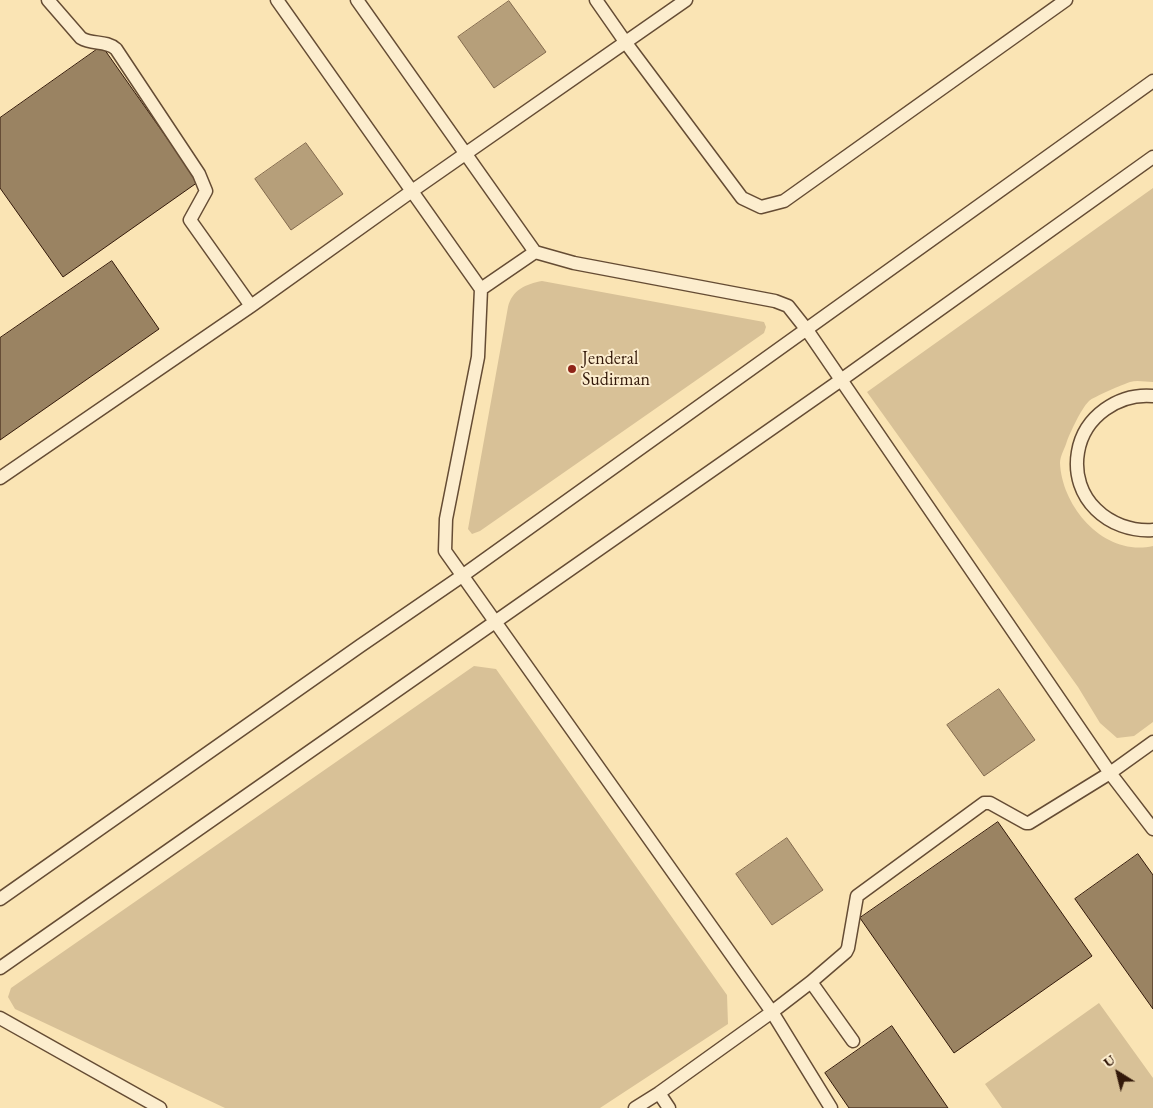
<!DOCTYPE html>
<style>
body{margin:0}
#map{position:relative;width:1153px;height:1108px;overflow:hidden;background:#fae4b4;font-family:"EB Garamond",serif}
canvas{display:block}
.north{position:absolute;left:1093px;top:1048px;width:50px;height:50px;-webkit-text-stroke:4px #fcedce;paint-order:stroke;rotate:324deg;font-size:14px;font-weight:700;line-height:20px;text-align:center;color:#33190a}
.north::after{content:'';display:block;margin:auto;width:18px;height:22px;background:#33190a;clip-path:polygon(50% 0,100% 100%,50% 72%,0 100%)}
</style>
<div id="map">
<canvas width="1153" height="1108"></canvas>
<div class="north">U</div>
</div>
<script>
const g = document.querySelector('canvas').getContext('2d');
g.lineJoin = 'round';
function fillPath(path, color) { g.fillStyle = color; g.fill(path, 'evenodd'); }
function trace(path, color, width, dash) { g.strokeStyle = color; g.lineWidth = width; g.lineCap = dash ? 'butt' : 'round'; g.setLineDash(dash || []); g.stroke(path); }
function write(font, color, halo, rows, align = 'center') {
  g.font = font + ' "EB Garamond",serif'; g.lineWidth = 4; g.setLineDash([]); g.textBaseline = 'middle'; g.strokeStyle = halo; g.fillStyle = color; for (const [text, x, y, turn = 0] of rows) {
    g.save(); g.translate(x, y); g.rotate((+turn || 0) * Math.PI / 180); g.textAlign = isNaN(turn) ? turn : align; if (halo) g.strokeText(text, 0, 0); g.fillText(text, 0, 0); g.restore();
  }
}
fillPath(new Path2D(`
 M 1153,188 L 1153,382 C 1146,382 1137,380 1130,382 C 1124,384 1093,397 1089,401 C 1081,409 1071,431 1067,441 C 1065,448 1060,456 1060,463 C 1062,508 1105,557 1153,546 L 1153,722 L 1134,736 L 1117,738 L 1100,723 L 1078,687 L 867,392 Z
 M 542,281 L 764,322 L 766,327 L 764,333 L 480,531 L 472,534 L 468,529 L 508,307 C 512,290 526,284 542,281 Z
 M 474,666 L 496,669 L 727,995 L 728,1024 L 600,1108 L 225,1108 L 15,1009 L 8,997 L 11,988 Z
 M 1099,1003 L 1153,1078 L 1153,1108 L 1002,1108 L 985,1084 Z`), '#d8c197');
const water = new Path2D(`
 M 509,1 L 546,52 L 494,88 L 458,37 Z
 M 306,143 L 343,194 L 291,230 L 255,179 Z
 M 999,689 L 1035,740 L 984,776 L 947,725 Z
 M 787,838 L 823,890 L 772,925 L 736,874 Z`);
fillPath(water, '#b69f7a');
trace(water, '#82694d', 1);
const building = new Path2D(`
 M 102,46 L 198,182 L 63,277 L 0,188 L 0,118 Z
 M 112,261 L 159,329 L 0,440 L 0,338 Z
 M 998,822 L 1092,956 L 954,1053 L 860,918 Z
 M 1138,854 L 1153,875 L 1153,1009 L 1075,899 Z
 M 892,1026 L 948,1108 L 849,1108 L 825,1073 Z`);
fillPath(building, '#9a8362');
trace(building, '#33190a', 1);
const service = new Path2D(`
 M 48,0 L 81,38 C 92,45 106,40 116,49 L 199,174 L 206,191 L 190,220 L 251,306
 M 277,0 L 481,289 L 478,357 L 446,519 L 445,551 L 772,1012 L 831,1108
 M 357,0 L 535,252 L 574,263 L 775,301 L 788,306 L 807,330 L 1110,773 L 1153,829
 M 596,0 L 626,43 L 742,198 L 761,207 L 784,201 L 1066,0
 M 481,289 L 535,252
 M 1153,396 C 1119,393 1084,416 1078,452 C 1070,498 1109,533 1153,530
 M 0,478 L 251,306 L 412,191 L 686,0
 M 0,899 L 360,646 L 462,576 L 1153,81
 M 0,968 L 841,380 L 1153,157
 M 811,982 L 853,1041
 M 0,1018 L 160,1108
 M 659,1093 L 669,1108
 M 635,1108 L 659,1093 L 772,1012 L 811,982 L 846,952 L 848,948 L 857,896 L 984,803 L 990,803 L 1026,823 L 1029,823 L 1110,773 L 1153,742`);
trace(service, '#654c34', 15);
trace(service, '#fcedce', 12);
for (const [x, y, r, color] of [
 [572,369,5,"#8f2418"]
]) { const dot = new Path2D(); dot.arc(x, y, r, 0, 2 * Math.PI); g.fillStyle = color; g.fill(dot); trace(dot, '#fcedce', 2); }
write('18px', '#33190a', '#fcedce', [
 ["Jenderal",582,359],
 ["Sudirman",582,380]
], 'left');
</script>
